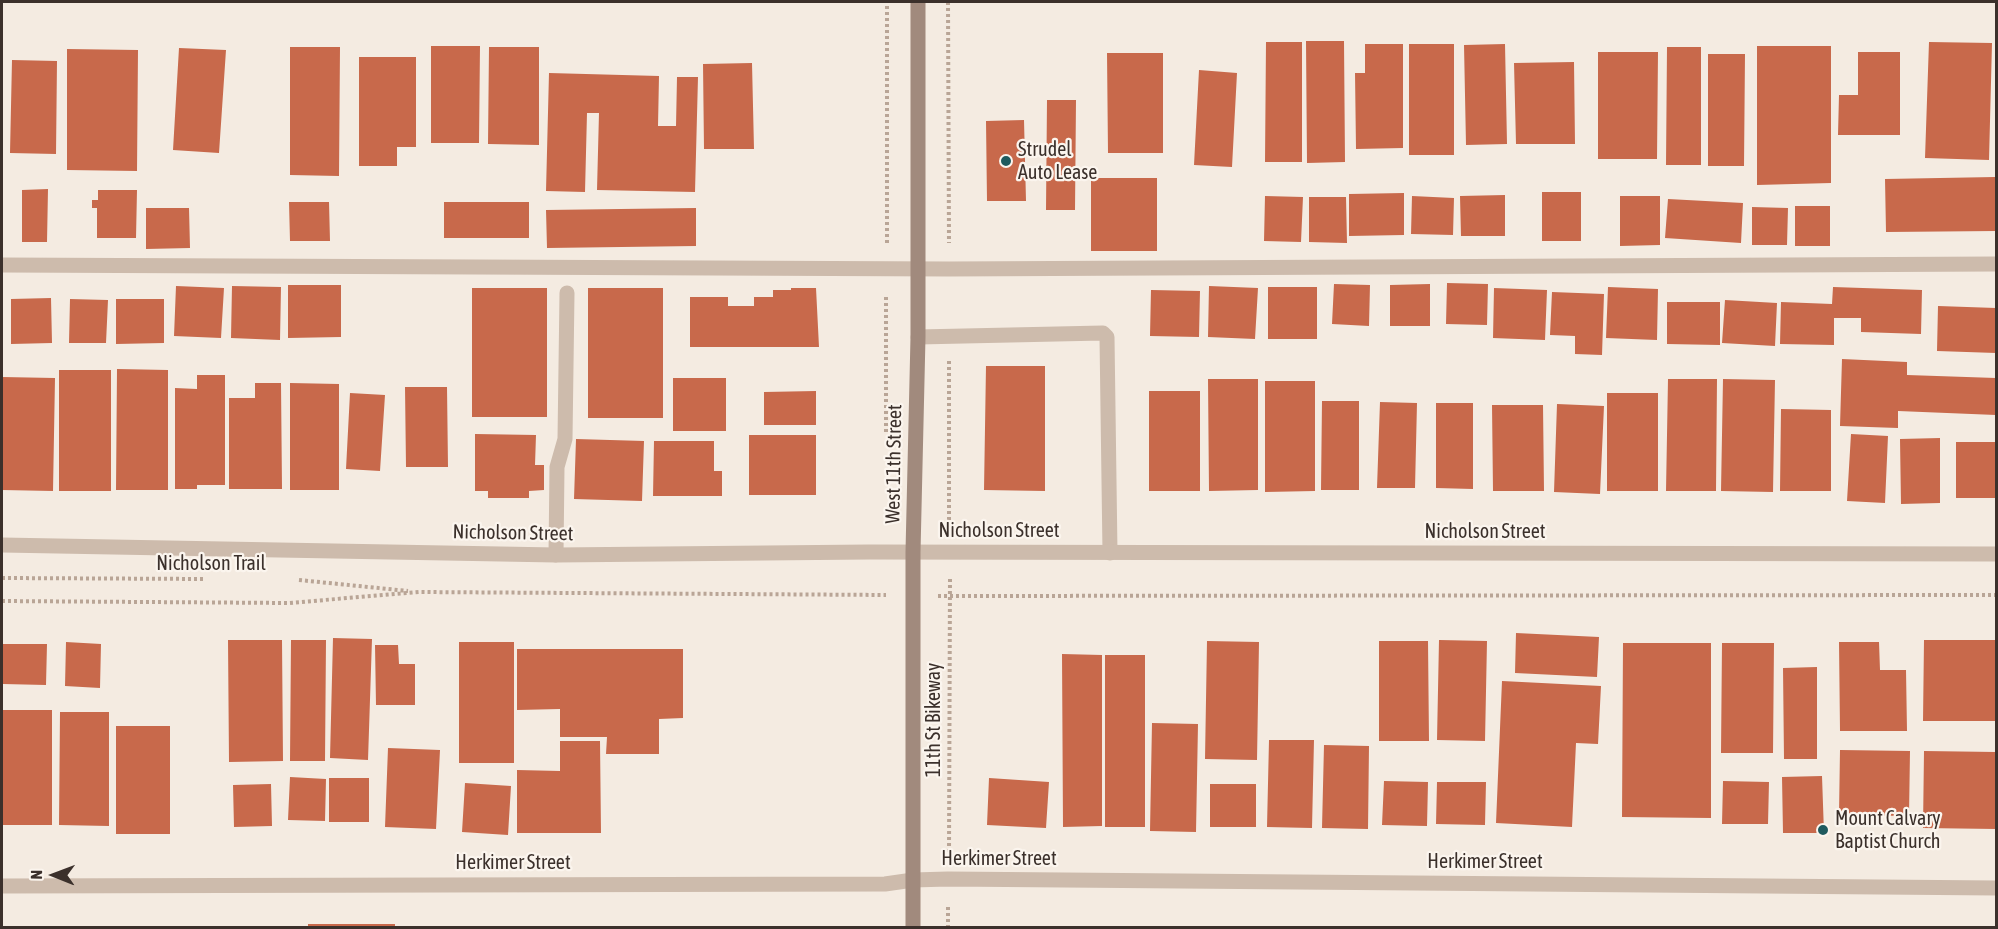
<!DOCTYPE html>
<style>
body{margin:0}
#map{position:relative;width:1998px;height:929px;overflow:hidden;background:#f4ebe1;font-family:"Asap Condensed",sans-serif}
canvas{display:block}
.frame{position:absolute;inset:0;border:3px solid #3b302b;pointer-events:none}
.north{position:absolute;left:24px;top:845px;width:60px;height:60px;-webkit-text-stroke:4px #fbf5ee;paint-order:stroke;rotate:271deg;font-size:16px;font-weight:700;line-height:24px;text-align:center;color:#3b302b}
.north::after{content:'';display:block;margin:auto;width:21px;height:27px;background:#3b302b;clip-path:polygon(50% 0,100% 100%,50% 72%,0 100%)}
</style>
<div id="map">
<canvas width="1998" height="929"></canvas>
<div class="frame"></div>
<div class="north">N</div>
</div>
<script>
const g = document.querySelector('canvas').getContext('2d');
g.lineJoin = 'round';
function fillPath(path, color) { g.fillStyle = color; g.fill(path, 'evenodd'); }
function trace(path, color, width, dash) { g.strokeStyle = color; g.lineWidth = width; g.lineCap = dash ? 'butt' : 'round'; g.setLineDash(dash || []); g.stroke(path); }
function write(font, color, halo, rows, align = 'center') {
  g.font = font + ' "Asap Condensed",sans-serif'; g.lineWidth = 4.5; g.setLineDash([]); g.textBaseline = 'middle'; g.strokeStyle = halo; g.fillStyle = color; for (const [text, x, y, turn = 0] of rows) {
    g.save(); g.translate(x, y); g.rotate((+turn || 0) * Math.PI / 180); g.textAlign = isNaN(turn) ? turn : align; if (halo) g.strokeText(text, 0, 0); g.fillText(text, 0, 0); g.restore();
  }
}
fillPath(new Path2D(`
 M 1306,41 L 1344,41 L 1345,162 L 1307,163 Z
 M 1266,42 L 1302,42 L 1302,162 L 1265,162 Z
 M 1929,42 L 1992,43 L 1989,160 L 1925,158 Z
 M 1365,44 L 1403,44 L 1403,148 L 1356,149 L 1355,73 L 1365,73 Z
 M 1409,44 L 1454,44 L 1454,155 L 1409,155 Z
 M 1505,44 L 1507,144 L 1466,145 L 1464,45 Z
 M 431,46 L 480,46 L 479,143 L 431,143 Z
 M 1757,46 L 1831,46 L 1831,183 L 1757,185 Z
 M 290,47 L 340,47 L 339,176 L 290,175 Z
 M 489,47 L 539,47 L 539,145 L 488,144 Z
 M 1667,47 L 1701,47 L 1701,165 L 1666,165 Z
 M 179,48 L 226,50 L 219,153 L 173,150 Z
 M 67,49 L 138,50 L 137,171 L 67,170 Z
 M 1598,52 L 1658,52 L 1657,159 L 1598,159 Z
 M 1858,52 L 1900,52 L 1900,135 L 1838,135 L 1839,95 L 1858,95 Z
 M 1107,53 L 1163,53 L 1163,153 L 1108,153 Z
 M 1708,54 L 1745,54 L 1744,166 L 1708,166 Z
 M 359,57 L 416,57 L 416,147 L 397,147 L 397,166 L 359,166 Z
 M 12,60 L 57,61 L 56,154 L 10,153 Z
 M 1574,62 L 1575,144 L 1516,144 L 1514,63 Z
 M 752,63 L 754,149 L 704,149 L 703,64 Z
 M 1199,70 L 1237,73 L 1232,167 L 1194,165 Z
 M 549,73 L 659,76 L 658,126 L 676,126 L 677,77 L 698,77 L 695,192 L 597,190 L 599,113 L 587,113 L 585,192 L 546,191 Z
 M 1047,100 L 1076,100 L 1075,210 L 1046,210 Z
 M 1024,120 L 1026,201 L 987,201 L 986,121 Z
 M 1995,177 L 1996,231 L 1886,232 L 1885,179 Z
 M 1091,178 L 1157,178 L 1157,251 L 1091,251 Z
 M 48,189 L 47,242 L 22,242 L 22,190 Z
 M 98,190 L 137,190 L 136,238 L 97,238 L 97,208 L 92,208 L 92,200 L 98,200 Z
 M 1542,192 L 1581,192 L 1581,241 L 1542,241 Z
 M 1404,193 L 1404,235 L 1349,236 L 1349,194 Z
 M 1505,195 L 1505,236 L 1461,236 L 1460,196 Z
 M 1265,196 L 1303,197 L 1301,242 L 1264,241 Z
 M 1412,196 L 1454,198 L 1453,235 L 1411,234 Z
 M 1620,196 L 1660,196 L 1660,245 L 1620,246 Z
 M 1309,197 L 1346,197 L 1347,243 L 1309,242 Z
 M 1668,199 L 1743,203 L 1741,243 L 1665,238 Z
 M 289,202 L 329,202 L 330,241 L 290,241 Z
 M 444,202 L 529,202 L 529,238 L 444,238 Z
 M 1795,206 L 1830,206 L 1830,246 L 1795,246 Z
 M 1752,207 L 1788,208 L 1787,245 L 1752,245 Z
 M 146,208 L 189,208 L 190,248 L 146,249 Z
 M 696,208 L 696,246 L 547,248 L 546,210 Z
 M 1447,283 L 1488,284 L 1487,325 L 1446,324 Z
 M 1334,284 L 1370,285 L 1369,326 L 1332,324 Z
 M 1430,284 L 1430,326 L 1390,326 L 1390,285 Z
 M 288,285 L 341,285 L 341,337 L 288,338 Z
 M 176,286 L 224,288 L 221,338 L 174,336 Z
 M 232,286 L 281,287 L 280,340 L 231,338 Z
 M 1209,286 L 1258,288 L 1255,339 L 1208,337 Z
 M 1268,287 L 1317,287 L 1317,339 L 1268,339 Z
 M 1608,287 L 1658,289 L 1657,340 L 1606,338 Z
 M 1833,287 L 1922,290 L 1921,334 L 1861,332 L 1861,318 L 1834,318 L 1834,345 L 1780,344 L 1781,302 L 1832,304 Z
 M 472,288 L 547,288 L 547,417 L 472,417 Z
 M 588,288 L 663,288 L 663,418 L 588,418 Z
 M 791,288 L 816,288 L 819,347 L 690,347 L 690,297 L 728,297 L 728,306 L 754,306 L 754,297 L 773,297 L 773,290 L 791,290 Z
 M 1494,288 L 1547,290 L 1545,340 L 1493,338 Z
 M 1151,290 L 1200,291 L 1199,337 L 1150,336 Z
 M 1552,292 L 1604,294 L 1602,355 L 1575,354 L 1575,336 L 1550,335 Z
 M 51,298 L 52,343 L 11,344 L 11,299 Z
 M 70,299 L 108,300 L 106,343 L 69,343 Z
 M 116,299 L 164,299 L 164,343 L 116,344 Z
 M 1725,300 L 1777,303 L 1775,346 L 1722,343 Z
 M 1667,302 L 1720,302 L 1720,345 L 1667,344 Z
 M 1938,306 L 1996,308 L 1996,353 L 1937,351 Z
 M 1842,359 L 1907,362 L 1907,375 L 1996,378 L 1996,415 L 1898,411 L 1898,428 L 1840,426 Z
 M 986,366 L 1045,366 L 1045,491 L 984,490 Z
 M 117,369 L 168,370 L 168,490 L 116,490 Z
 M 59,370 L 111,370 L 111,491 L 59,491 Z
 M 197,375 L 225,375 L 225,485 L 197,485 L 197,489 L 175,489 L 175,388 L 197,389 Z
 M 2,377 L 55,378 L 53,491 L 2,490 Z
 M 673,378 L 726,378 L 726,431 L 673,431 Z
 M 1208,379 L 1258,379 L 1258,490 L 1209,491 Z
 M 1668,379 L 1717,379 L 1716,491 L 1666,491 Z
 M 1723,379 L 1775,380 L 1773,492 L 1721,491 Z
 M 1265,381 L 1315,381 L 1315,491 L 1265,492 Z
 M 255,383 L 281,383 L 282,489 L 229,489 L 229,398 L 255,398 Z
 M 290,383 L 339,384 L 339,490 L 290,490 Z
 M 405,387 L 447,387 L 448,467 L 406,467 Z
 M 816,391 L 816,425 L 764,425 L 764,392 Z
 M 1149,391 L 1200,391 L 1200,491 L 1149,491 Z
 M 350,393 L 385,395 L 380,471 L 346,469 Z
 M 1607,393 L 1658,393 L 1658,491 L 1607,491 Z
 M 1322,401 L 1359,401 L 1359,490 L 1321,490 Z
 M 1380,402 L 1417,403 L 1415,488 L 1377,488 Z
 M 1436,403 L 1473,403 L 1473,489 L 1436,488 Z
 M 1557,404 L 1604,406 L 1600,494 L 1554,492 Z
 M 1492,405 L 1543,405 L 1544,491 L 1493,491 Z
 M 1781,409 L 1831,410 L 1831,491 L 1780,491 Z
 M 475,434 L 536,435 L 535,465 L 544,465 L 544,490 L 529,491 L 529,498 L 488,498 L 488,491 L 475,491 Z
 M 1851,434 L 1888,436 L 1885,503 L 1847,501 Z
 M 749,435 L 816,435 L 816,495 L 749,495 Z
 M 1940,438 L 1940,503 L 1901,504 L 1900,439 Z
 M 576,439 L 644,441 L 642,501 L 574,499 Z
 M 654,441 L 714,441 L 714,471 L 722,471 L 722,496 L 653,496 Z
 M 1956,442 L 1996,442 L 1996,498 L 1956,498 Z
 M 1516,633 L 1599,637 L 1597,677 L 1515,673 Z
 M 333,638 L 372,639 L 368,760 L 330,758 Z
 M 228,640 L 282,640 L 283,761 L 229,762 Z
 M 291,640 L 326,640 L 325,761 L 290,761 Z
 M 1439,640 L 1487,641 L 1485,741 L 1437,740 Z
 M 1924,640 L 1996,640 L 1996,721 L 1923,721 Z
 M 1207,641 L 1259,642 L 1257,760 L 1205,759 Z
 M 1379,641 L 1428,641 L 1429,741 L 1379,741 Z
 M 66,642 L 101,644 L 100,688 L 65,686 Z
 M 459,642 L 514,642 L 514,763 L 459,763 Z
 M 1839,642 L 1879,642 L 1880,670 L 1906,670 L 1907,731 L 1840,731 Z
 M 1623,643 L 1711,643 L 1711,818 L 1622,817 Z
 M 1722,643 L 1774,643 L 1773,753 L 1721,753 Z
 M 3,644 L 47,644 L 46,685 L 3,684 Z
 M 375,645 L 398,645 L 399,664 L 415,664 L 415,705 L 376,705 Z
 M 517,649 L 683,649 L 683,718 L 659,719 L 659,754 L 606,754 L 607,737 L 560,737 L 560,709 L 517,710 Z
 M 1062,654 L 1102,655 L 1102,826 L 1063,827 Z
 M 1105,655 L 1145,655 L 1145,827 L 1105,827 Z
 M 1817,667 L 1817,759 L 1784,759 L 1783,668 Z
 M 1502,681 L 1601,686 L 1598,744 L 1576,743 L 1572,827 L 1496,823 Z
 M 3,710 L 52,710 L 52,825 L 3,825 Z
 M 60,712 L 109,712 L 109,826 L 59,825 Z
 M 1152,723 L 1198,724 L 1196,832 L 1150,831 Z
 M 116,726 L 170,726 L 170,834 L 116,834 Z
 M 1269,740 L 1314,740 L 1312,828 L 1267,827 Z
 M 560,741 L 600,741 L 601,833 L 517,833 L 517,770 L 560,771 Z
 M 1324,745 L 1369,746 L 1368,829 L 1322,828 Z
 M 388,748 L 440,750 L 436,829 L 385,827 Z
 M 1840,750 L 1910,751 L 1909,816 L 1839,815 Z
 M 1924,751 L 1996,752 L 1996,829 L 1923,828 Z
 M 1822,776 L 1824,833 L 1783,833 L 1782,777 Z
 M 290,777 L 326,779 L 325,821 L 288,820 Z
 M 329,778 L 369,778 L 369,822 L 329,822 Z
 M 989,778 L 1049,782 L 1046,828 L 987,825 Z
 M 1384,781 L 1428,782 L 1427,826 L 1382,825 Z
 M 1723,781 L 1769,782 L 1768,824 L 1722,824 Z
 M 1437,782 L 1486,782 L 1485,825 L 1436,824 Z
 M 465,783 L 511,786 L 508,835 L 462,832 Z
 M 271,784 L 272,826 L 234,827 L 233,785 Z
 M 1210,784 L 1256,784 L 1256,827 L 1210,827 Z
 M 308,924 L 395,924 L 395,928 L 308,928 Z`), '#c8694b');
trace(new Path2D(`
 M 948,2 L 949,243
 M 887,243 L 887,2
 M 949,361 L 949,525
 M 886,432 L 886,295
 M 2,578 L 205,579
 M 299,580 L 408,591
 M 938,596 L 1996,595
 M 2,601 L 289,603 L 419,592 L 886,595
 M 949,852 L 950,577
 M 948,928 L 948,904`), '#b9a596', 4, [3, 3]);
trace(new Path2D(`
 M 2,265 L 949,269 L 1996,264
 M 918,337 L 1103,333 L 1107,337 L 1110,553
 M 556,555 L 557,467 L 565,439 L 567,293`), '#cdbbac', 15);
trace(new Path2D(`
 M 2,545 L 556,555 L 869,552 L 1996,554
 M 2,886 L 885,884 L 913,880 L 948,879 L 1996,888`), '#cdbbac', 15);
trace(new Path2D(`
 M 913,928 L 913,552 L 918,337 L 918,2`), '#a18a7d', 15);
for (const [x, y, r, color] of [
 [1006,161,6,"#1f5a5e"],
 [1823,830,6,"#1f5a5e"]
]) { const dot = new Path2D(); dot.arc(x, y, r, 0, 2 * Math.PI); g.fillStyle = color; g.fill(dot); trace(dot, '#fbf5ee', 2); }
write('20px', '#3b302b', '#fbf5ee', [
 ["Strudel",1018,150],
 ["Auto Lease",1018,173],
 ["Mount Calvary",1835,819],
 ["Baptist Church",1835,842]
], 'left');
write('20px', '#3b302b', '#fbf5ee', [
 ["West 11th Street",894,464,-89],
 ["Nicholson Street",999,531],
 ["Nicholson Street",1485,532],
 ["Nicholson Street",513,533,1],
 ["Nicholson Trail",211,564],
 ["11th St Bikeway",934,720,-90],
 ["Herkimer Street",999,859],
 ["Herkimer Street",1485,862],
 ["Herkimer Street",513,863]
]);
</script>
